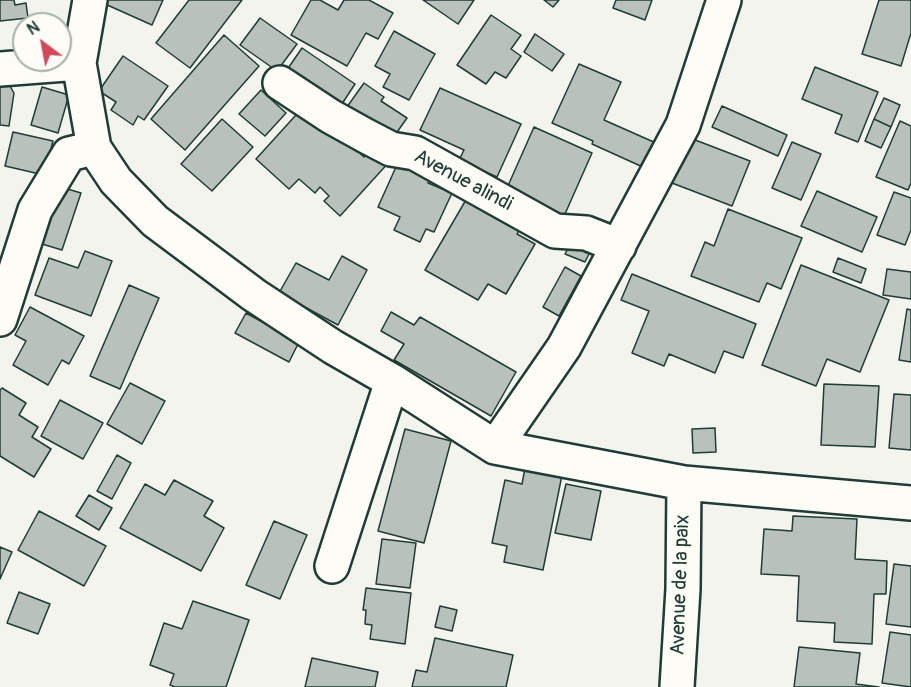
<!DOCTYPE html>
<style>
body{margin:0}
#map{position:relative;width:911px;height:687px;overflow:hidden;background:#f4f4ef;font-family:Pangolin,sans-serif}
canvas{display:block}
.north{position:absolute;left:12px;top:12px;width:60px;height:60px;box-sizing:border-box;background:#fdfcf7;border:2px solid #a4b0a9;border-radius:50%;rotate:328deg;font-size:16px;font-weight:700;line-height:24px;text-align:center;color:#1f3d34}
.north::after{content:'';display:block;margin:auto;width:21px;height:27px;background:#d1495b;clip-path:polygon(50% 0,100% 100%,50% 72%,0 100%)}
</style>
<div id="map">
<canvas width="911" height="687"></canvas>
<div class="north">N</div>
</div>
<script>
const g = document.querySelector('canvas').getContext('2d');
g.lineJoin = 'round';
function fillPath(path, color) { g.fillStyle = color; g.fill(path, 'evenodd'); }
function trace(path, color, width, dash) { g.strokeStyle = color; g.lineWidth = width; g.lineCap = dash ? 'butt' : 'round'; g.setLineDash(dash || []); g.stroke(path); }
function write(font, color, halo, rows, align = 'center') {
  g.font = font + ' Pangolin,sans-serif'; g.lineWidth = 4.5; g.setLineDash([]); g.textBaseline = 'middle'; g.strokeStyle = halo; g.fillStyle = color; for (const [text, x, y, turn = 0] of rows) {
    g.save(); g.translate(x, y); g.rotate((+turn || 0) * Math.PI / 180); g.textAlign = isNaN(turn) ? turn : align; if (halo) g.strokeText(text, 0, 0); g.fillText(text, 0, 0); g.restore();
  }
}
const building = new Path2D(`
 M 0,0 L 14,0 L 15,5 L 26,3 L 28,18 L 0,21 Z
 M 107,0 L 163,0 L 152,25 L 105,4 Z
 M 189,0 L 242,0 L 190,68 L 156,43 Z
 M 311,0 L 320,0 L 338,10 L 344,0 L 369,0 L 393,13 L 378,39 L 366,33 L 347,66 L 291,35 Z
 M 423,0 L 474,0 L 458,24 Z
 M 544,0 L 559,0 L 553,7 Z
 M 616,0 L 652,0 L 645,20 L 613,8 Z
 M 879,0 L 911,0 L 911,33 L 901,66 L 862,54 Z
 M 491,15 L 521,35 L 511,49 L 521,56 L 506,78 L 495,72 L 486,84 L 457,65 Z
 M 260,18 L 297,44 L 277,71 L 240,45 Z
 M 394,31 L 435,54 L 409,100 L 383,87 L 390,74 L 375,66 Z
 M 535,34 L 564,54 L 552,71 L 524,52 Z
 M 224,35 L 259,66 L 185,150 L 151,119 Z
 M 302,48 L 355,84 L 336,113 L 282,77 Z
 M 123,56 L 168,86 L 144,120 L 138,116 L 133,125 L 111,110 L 116,102 L 99,91 Z
 M 579,64 L 621,82 L 604,120 L 656,143 L 645,168 L 592,144 L 593,141 L 552,123 Z
 M 815,67 L 878,92 L 858,142 L 835,133 L 842,115 L 802,99 Z
 M 0,79 L 6,79 L 14,93 L 9,126 L 0,125 Z
 M 364,83 L 384,97 L 381,101 L 407,118 L 388,145 L 342,114 Z
 M 42,87 L 69,95 L 58,133 L 31,125 Z
 M 440,88 L 521,124 L 497,177 L 459,160 L 464,150 L 420,130 Z
 M 261,90 L 286,113 L 265,136 L 239,114 Z
 M 884,98 L 900,105 L 891,127 L 874,119 Z
 M 306,104 L 364,157 L 375,145 L 391,160 L 340,216 L 324,201 L 329,196 L 320,187 L 315,193 L 299,179 L 289,189 L 256,159 Z
 M 722,106 L 787,135 L 778,156 L 712,127 Z
 M 222,119 L 253,147 L 212,191 L 181,164 Z
 M 874,119 L 891,127 L 881,148 L 865,141 Z
 M 900,121 L 911,126 L 911,183 L 908,190 L 876,177 Z
 M 534,127 L 592,153 L 561,223 L 503,197 Z
 M 13,132 L 53,141 L 44,175 L 5,166 Z
 M 690,138 L 750,161 L 732,206 L 672,183 Z
 M 792,142 L 821,154 L 801,200 L 772,188 Z
 M 400,158 L 433,173 L 428,183 L 452,193 L 434,232 L 426,229 L 420,242 L 394,230 L 400,217 L 378,207 Z
 M 61,187 L 81,193 L 62,250 L 42,244 Z
 M 817,191 L 877,217 L 862,252 L 801,226 Z
 M 894,192 L 911,198 L 911,230 L 905,245 L 877,235 Z
 M 470,193 L 523,223 L 517,234 L 535,244 L 506,294 L 488,284 L 478,300 L 425,270 Z
 M 728,209 L 802,238 L 781,289 L 767,283 L 759,302 L 691,276 L 705,242 L 714,246 Z
 M 574,237 L 593,246 L 585,262 L 565,254 Z
 M 85,251 L 112,261 L 91,316 L 35,295 L 49,258 L 78,268 Z
 M 342,256 L 367,270 L 338,325 L 279,293 L 296,263 L 329,280 Z
 M 838,258 L 866,269 L 861,283 L 833,272 Z
 M 801,265 L 889,300 L 860,372 L 827,359 L 816,386 L 762,365 Z
 M 565,267 L 581,276 L 559,316 L 543,307 Z
 M 887,269 L 911,272 L 911,299 L 883,295 Z
 M 632,274 L 756,324 L 743,358 L 724,351 L 715,373 L 669,354 L 664,366 L 632,353 L 649,311 L 621,300 Z
 M 129,285 L 159,298 L 120,389 L 90,376 Z
 M 30,307 L 84,336 L 69,364 L 62,360 L 48,385 L 13,365 L 26,341 L 15,335 Z
 M 907,309 L 911,310 L 911,362 L 899,360 Z
 M 391,312 L 414,325 L 420,317 L 516,372 L 491,416 L 394,360 L 404,344 L 381,331 Z
 M 246,313 L 299,342 L 289,362 L 235,333 Z
 M 130,383 L 165,401 L 142,444 L 107,424 Z
 M 824,384 L 879,386 L 875,447 L 821,445 Z
 M 2,388 L 26,403 L 19,415 L 38,427 L 32,437 L 51,449 L 34,477 L 0,456 L 0,390 Z
 M 894,394 L 911,395 L 911,450 L 889,448 Z
 M 60,400 L 103,423 L 83,459 L 41,436 Z
 M 715,428 L 716,452 L 693,453 L 692,429 Z
 M 405,429 L 451,441 L 424,543 L 378,531 Z
 M 117,455 L 131,463 L 112,499 L 97,491 Z
 M 525,468 L 562,475 L 543,570 L 504,562 L 507,546 L 492,543 L 505,480 L 522,484 Z
 M 174,480 L 213,501 L 204,516 L 224,528 L 201,571 L 120,528 L 145,484 L 165,495 Z
 M 566,484 L 601,491 L 591,540 L 555,533 Z
 M 89,495 L 112,508 L 99,530 L 76,516 Z
 M 39,511 L 106,546 L 84,586 L 18,550 Z
 M 793,516 L 857,519 L 855,559 L 887,561 L 886,594 L 874,594 L 872,644 L 834,642 L 835,623 L 797,621 L 799,576 L 761,574 L 764,529 L 792,531 Z
 M 274,521 L 307,535 L 280,599 L 246,585 Z
 M 382,539 L 416,543 L 410,588 L 376,584 Z
 M 0,547 L 12,552 L 0,579 Z
 M 894,564 L 911,566 L 911,627 L 886,624 Z
 M 366,588 L 411,593 L 405,644 L 370,639 L 372,625 L 365,624 L 366,610 L 363,610 Z
 M 19,592 L 50,604 L 38,634 L 7,623 Z
 M 193,601 L 249,620 L 226,687 L 175,687 L 170,685 L 174,674 L 150,665 L 164,623 L 182,629 Z
 M 440,606 L 457,610 L 452,631 L 435,627 Z
 M 890,632 L 911,635 L 911,687 L 882,683 Z
 M 435,638 L 513,655 L 506,687 L 412,687 L 416,670 L 427,672 Z
 M 799,647 L 860,653 L 856,684 L 879,687 L 794,687 Z
 M 312,658 L 378,672 L 375,687 L 305,687 Z`);
fillPath(building, '#b9c1bb');
trace(building, '#1f3d34', 1.5);
const minor = new Path2D(`
 M 79,63 L 90,0
 M 0,69 L 79,63 L 94,148 L 116,181 L 155,221 L 254,295 L 333,347 L 392,381 L 495,447 L 684,483 L 911,503
 M 280,83 L 330,116 L 366,136 L 391,149 L 415,153 L 555,231 L 586,233 L 619,246
 M 0,319 L 35,210 L 69,154 L 94,148
 M 495,447 L 564,347 L 683,125 L 724,0
 M 332,566 L 392,381
 M 677,687 L 683,589 L 684,483`);
trace(minor, '#1f3d34', 38);
trace(minor, '#fdfcf7', 33);
write('20px', '#1f3d34', '#fdfcf7', [
 ["Avenue alindi",463,181,28],
 ["Avenue de la paix",681,585,-88]
]);
</script>
